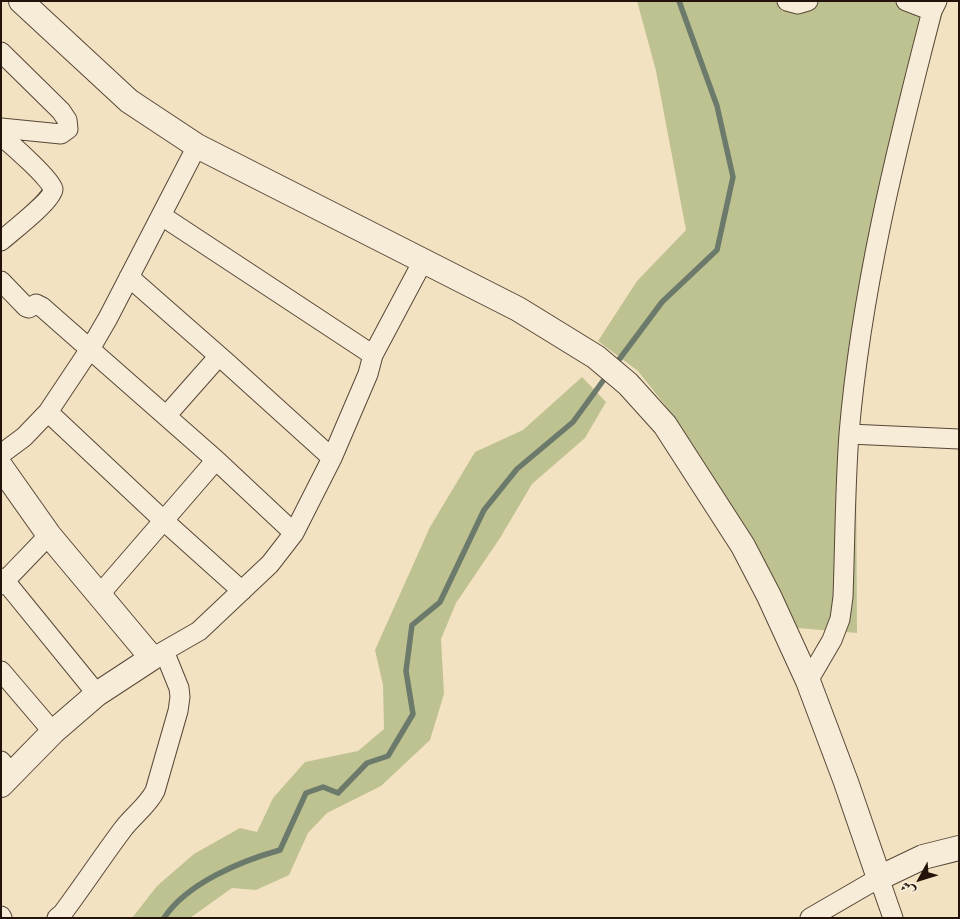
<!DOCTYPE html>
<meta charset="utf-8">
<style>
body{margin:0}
#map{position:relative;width:960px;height:919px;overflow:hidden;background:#f3e2c1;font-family:"IM FELL English",Amiri,serif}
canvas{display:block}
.frame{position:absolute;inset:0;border:2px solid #23130a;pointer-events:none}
.north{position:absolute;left:895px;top:854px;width:50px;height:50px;-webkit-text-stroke:4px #f7ecd7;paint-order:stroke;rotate:231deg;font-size:14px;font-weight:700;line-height:20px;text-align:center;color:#23130a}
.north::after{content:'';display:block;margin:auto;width:18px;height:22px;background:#23130a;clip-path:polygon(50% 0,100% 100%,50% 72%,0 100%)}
</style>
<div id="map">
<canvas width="960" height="919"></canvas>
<div class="frame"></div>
<div class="north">ش</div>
</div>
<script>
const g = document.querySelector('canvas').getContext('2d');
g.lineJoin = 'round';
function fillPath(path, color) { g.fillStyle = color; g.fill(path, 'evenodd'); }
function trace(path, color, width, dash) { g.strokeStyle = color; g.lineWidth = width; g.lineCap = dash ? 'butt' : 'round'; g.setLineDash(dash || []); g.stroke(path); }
fillPath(new Path2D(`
 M 637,1 L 946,1 L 923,86 L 884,253 L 862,375 L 856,446 L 857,633 L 797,628 L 738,520 L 668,409 L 638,371 L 598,341 L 637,281 L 686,230 L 656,71 Z
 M 582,377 L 606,402 L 585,438 L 532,484 L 500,538 L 456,603 L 441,639 L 444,694 L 430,740 L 381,786 L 327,813 L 308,833 L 289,875 L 256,890 L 232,888 L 190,918 L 132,918 L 157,886 L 194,854 L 240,828 L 257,832 L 273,798 L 305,762 L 358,751 L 384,729 L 383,685 L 375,650 L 430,527 L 475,452 L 523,430 Z`), '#bec291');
trace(new Path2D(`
 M 615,365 L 662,302 L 717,250 L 733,177 L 717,106 L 679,1
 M 164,918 C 187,883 241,861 280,850 L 306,793 L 323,787 L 338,793 L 367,763 L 388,756 L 413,714 L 406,671 L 412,625 L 440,602 L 484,510 L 517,469 L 573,422 L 608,374`), '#6c7a6c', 5.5);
const minor = new Path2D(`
 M 787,1 L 798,4 L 808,1
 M 906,1 L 932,11
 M 1,52 L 61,111 L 67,120 L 68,129 L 61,134 L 1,128
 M 1,136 C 10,143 52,180 53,189 C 53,200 11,232 1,241
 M 129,277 L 227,363 L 332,458
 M 1,281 L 26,307 L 29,308 L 36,304 L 42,307 L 216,460 L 294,533
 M 373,355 L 423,261
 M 48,412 L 163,520 L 242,591
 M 166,416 L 219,356
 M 849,434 L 959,439
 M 1,454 L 24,437 L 48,412 L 90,349 L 108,318 L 197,146
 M 1,578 L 5,581 L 97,694
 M 1,585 L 49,535
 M 100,594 L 216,460
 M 152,658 L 199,631 L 270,564 L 294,533 L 332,458 L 368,374 L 373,355 L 162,216
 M 1,671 L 53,732
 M 808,681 L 832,640 L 840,619 L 843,597 C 845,543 845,488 849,434 C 861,291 896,150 932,11 L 937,1
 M 1,761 L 12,775
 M 1,916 L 2,918
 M 57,918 L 62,914 C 83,886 102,857 123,829 C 133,816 148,805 155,791 L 178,711 L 180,697 L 179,688 L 164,651
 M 810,918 L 879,878 L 893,918`);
const tertiary = new Path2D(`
 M 21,1 L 129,101 L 197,146 L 518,309 L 596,357 L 628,384 L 665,425 L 743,546 L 769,596 L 808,681 L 846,782 L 879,878 L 923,857 L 959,848
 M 1,467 L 49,535 L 152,658 L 97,694 L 53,732 L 1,785`);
trace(minor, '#574738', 21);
trace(tertiary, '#574738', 26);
trace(minor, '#f7ecd7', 19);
trace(tertiary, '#f7ecd7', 24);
</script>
